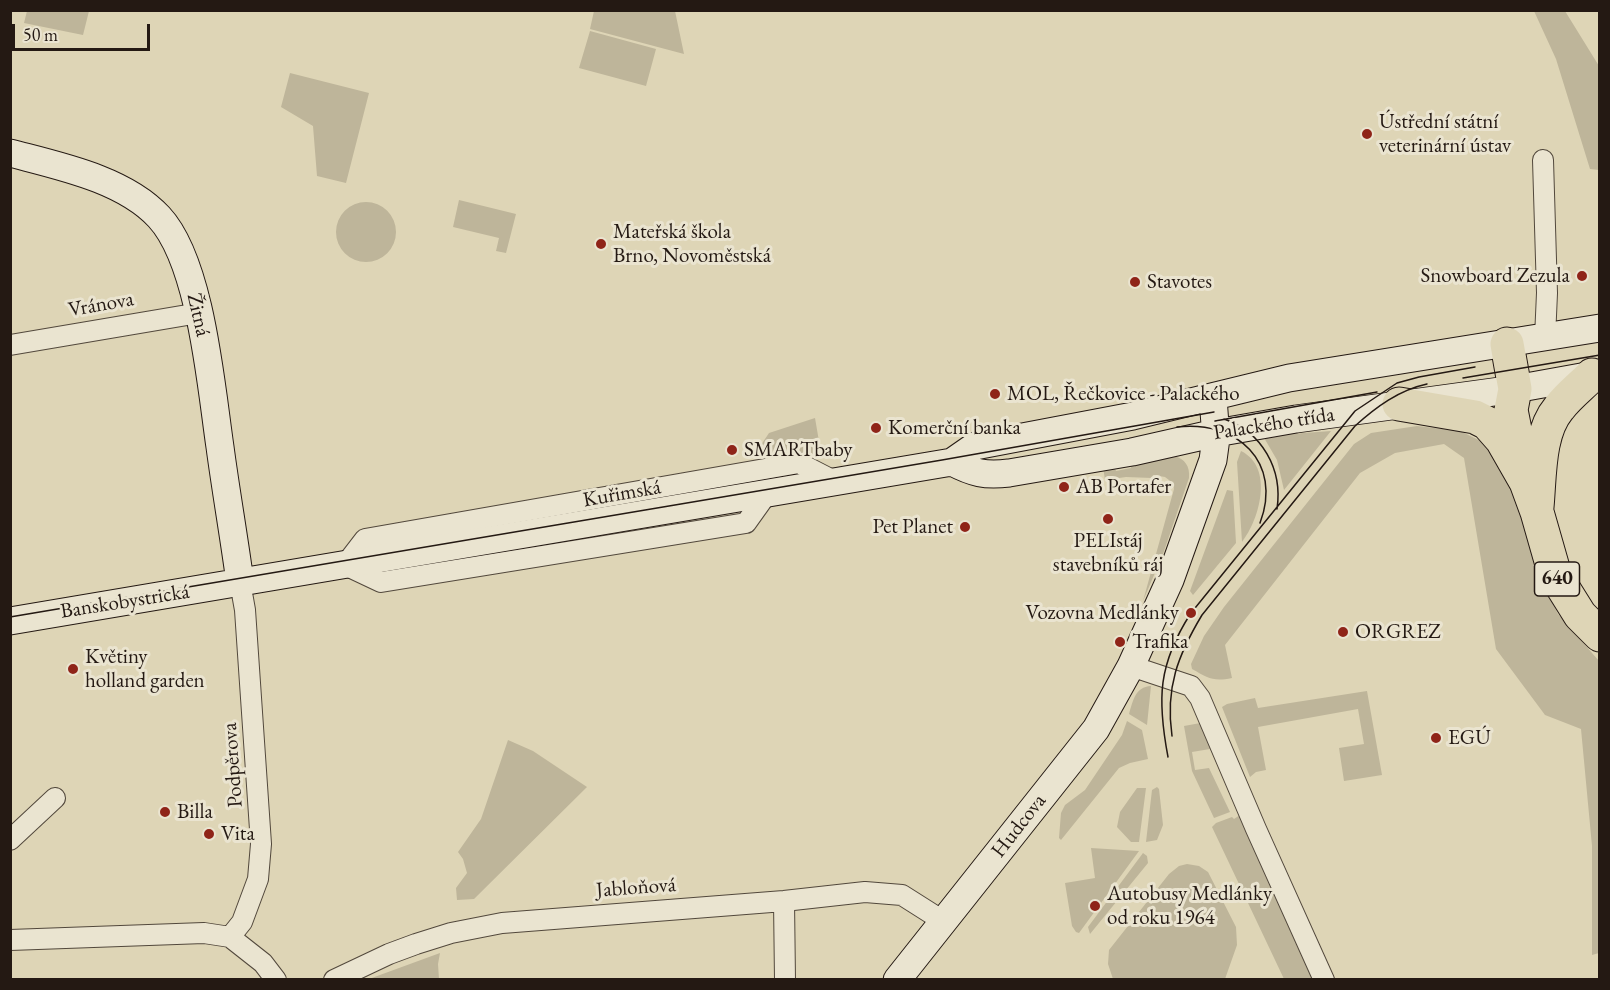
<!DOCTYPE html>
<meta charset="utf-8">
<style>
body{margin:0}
#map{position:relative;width:1610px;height:990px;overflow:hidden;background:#ded5b6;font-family:"EB Garamond",serif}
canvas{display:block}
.frame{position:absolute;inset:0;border:12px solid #241913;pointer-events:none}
.scale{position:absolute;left:12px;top:24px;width:138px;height:27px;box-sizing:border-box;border:3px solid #241913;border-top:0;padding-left:8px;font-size:18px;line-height:21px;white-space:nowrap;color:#241913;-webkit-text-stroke:4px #eae4d0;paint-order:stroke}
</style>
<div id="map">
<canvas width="1610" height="990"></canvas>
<div class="frame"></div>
<div class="scale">50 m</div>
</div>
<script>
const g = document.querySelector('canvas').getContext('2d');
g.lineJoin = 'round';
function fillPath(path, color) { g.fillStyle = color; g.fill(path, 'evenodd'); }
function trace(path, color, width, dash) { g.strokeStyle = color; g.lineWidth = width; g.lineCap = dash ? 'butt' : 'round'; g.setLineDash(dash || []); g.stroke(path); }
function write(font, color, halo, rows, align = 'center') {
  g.font = font + ' "EB Garamond",serif'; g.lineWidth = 6; g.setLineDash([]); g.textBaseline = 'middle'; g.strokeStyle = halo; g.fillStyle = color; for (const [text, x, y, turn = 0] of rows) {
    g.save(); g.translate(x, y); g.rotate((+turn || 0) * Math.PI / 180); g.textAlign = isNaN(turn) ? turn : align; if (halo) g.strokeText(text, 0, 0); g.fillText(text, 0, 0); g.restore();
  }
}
fillPath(new Path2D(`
 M 27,11 L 27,10 L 89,11 L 83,35 L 24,23 Z
 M 594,11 L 675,11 L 684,54 L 590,29 Z
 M 1534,11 L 1565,11 L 1599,66 L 1599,170 L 1590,169 L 1556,59 Z
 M 590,31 L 656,49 L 646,86 L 579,68 Z
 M 290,73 L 369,93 L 346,183 L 317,176 L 313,126 L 281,107 Z
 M 459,200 L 516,214 L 506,253 L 496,251 L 499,238 L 453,227 Z
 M336 232a30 30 0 1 1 60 0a30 30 0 1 1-60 0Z
 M 815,418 L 821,453 L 816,455 L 805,452 L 760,458 L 759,448 L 769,433 Z
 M 1417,426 L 1460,431 L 1483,442 L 1488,435 L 1522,506 L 1527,538 L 1537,572 L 1558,614 L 1599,661 L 1599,953 L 1592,955 L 1592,846 L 1581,729 L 1545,715 L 1496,649 L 1464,458 L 1444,444 L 1395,453 L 1360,473 L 1225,645 L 1232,678 C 1213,682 1208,678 1192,669 L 1191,664 L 1204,636 L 1224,607 L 1354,444 L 1371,433 Z
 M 1331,431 L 1284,490 L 1277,460 L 1263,436 Z
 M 1241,451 C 1274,467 1260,519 1242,542 L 1237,462 Z
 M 1174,456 C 1185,459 1190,466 1189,478 L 1163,554 L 1143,601 L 1174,489 L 1173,483 L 1165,477 L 1153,475 L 1152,478 L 1126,477 L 1105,480 L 1103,467 L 1114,465 L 1116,471 L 1131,468 L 1132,462 Z
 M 1227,490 L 1233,491 L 1236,543 L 1193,595 L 1190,591 Z
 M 1151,686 L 1147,725 L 1129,714 C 1133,701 1135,687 1151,686 Z
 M 1367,691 L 1382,775 L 1344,781 L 1339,748 L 1364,744 L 1358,709 L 1258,727 L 1266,770 L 1256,772 L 1250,777 L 1222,707 L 1227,704 L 1255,698 L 1258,708 Z
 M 1127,721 L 1142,730 L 1148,759 L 1130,763 L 1119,768 L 1061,840 L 1059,838 L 1061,813 L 1065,805 L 1085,790 L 1122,735 Z
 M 1206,722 L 1266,876 L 1313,979 L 1284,979 L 1212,827 L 1216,823 L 1232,817 L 1234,819 L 1240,815 L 1210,749 L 1192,752 L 1195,770 L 1209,768 L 1230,812 L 1214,818 L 1192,771 L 1184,726 Z
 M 508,740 L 533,751 L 587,787 L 474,899 L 457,900 L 456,888 L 467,873 L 463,859 L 458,852 L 481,819 Z
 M 1157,787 L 1159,789 L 1163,825 L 1157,840 L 1146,842 L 1152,790 Z
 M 1137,788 L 1146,788 L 1139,842 L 1131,842 L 1117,827 L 1120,812 Z
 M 1091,848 L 1139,851 L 1079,933 L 1076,932 L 1072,926 L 1065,883 L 1095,878 Z
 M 1143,853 L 1147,856 L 1148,863 L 1090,934 L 1088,927 Z
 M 1187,864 L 1199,866 L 1208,872 L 1236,927 L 1237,945 L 1225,979 L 1113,979 L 1108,964 L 1109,950 L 1169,874 L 1179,866 Z
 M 440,953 L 438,964 L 439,979 L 369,979 Z`), '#beb59a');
const street = new Path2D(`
 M 1543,160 L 1547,293 L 1545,338
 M 10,345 L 199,313
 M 766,495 L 746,523 L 381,582 L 345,565 L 365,539 L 799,463 L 836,482
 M 1131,666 L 1191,686 L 1200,698 L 1256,829 L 1324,980
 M 10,840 L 55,798
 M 784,901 L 785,980
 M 230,937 L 242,922 L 258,879 L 261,844 L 245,610 L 240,582
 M 10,940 L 204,933 L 230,937 L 263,963 L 276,980
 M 334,980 L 389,954 L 416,944 L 451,933 L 502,923 L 784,901 L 865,892 L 902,895 L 943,921`);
const secondary = new Path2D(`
 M 10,153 C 59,166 124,179 159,217 C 201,262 211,386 220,447 C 226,492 234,537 240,582
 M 952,462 C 973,473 985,476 1009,473 L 1132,452 L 1216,433 L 1296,419 L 1515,389 L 1598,374
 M 10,621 L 952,462 L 975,446 L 1133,416 L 1289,378 L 1600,328
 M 897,980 L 1096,729 L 1131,666 L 1170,580 L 1213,460 L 1216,438 L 1213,398`);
const highway = new Path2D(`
 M 1507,344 L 1515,389 L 1511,410 L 1521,460
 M 1399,404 L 1475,417 L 1487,423 L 1502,440 L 1526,482 L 1537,512 L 1555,575 L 1580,615 L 1600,635
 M 1537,507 C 1540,476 1538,433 1559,408 C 1568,396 1581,386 1592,375`);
trace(street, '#52483c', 22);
trace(secondary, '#241913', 29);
trace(highway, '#241913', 35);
trace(street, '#eae4d0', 20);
trace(secondary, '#eae4d0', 27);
trace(highway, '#ded5b6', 33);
trace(new Path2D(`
 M 1463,378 L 1600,355
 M 1224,419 C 1262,432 1283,469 1277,509
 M 1215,421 L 1377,392
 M 1177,427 C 1237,420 1283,462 1260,523
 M 10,617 L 942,460 L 1214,412
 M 1172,736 C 1165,688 1178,655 1202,615 L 1355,426 C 1376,407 1399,390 1427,384
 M 1168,757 C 1157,699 1158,664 1191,613 L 1355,411 L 1397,383 L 1419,377 L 1475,367`), '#241913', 1.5);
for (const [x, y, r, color] of [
 [1367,134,6,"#8f2418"],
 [601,244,6,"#8f2418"],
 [1582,276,6,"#8f2418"],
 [1135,282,6,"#8f2418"],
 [995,394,6,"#8f2418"],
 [876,428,6,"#8f2418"],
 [732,450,6,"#8f2418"],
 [1064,487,6,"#8f2418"],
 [1108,519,6,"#8f2418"],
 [965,527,6,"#8f2418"],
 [1191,613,6,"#8f2418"],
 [1343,632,6,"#8f2418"],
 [1120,642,6,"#8f2418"],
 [73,669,6,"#8f2418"],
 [1436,738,6,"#8f2418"],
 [165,812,6,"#8f2418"],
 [209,834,6,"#8f2418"],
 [1095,906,6,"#8f2418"]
]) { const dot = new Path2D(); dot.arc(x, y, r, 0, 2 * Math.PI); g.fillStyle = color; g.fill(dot); trace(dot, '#eae4d0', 2); }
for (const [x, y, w] of [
 [1557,579,45]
]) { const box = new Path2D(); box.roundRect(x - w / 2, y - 17, w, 34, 4.5); g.fillStyle = '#eae4d0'; g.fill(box); trace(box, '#241913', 1.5); }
write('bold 20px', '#241913', null, [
 ["640",1557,579]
]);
write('21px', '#241913', '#eae4d0', [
 ["Ústřední státní",1379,122],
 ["veterinární ústav",1379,146],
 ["Mateřská škola",613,232],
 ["Brno, Novoměstská",613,256],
 ["Snowboard Zezula",1570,276,"right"],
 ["Stavotes",1147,282],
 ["MOL, Řečkovice - Palackého",1007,394],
 ["Komerční banka",888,428],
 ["SMARTbaby",744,450],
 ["AB Portafer",1076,487],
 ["Pet Planet",953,527,"right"],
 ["PELIstáj",1108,541,"center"],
 ["stavebníků ráj",1108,565,"center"],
 ["Vozovna Medlánky",1179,613,"right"],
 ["ORGREZ",1355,632],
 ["Trafika",1132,642],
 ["Květiny",85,657],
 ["holland garden",85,681],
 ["EGÚ",1448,738],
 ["Billa",177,812],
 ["Vita",221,834],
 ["Autobusy Medlánky",1107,894],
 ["od roku 1964",1107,918]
], 'left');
write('21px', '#241913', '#eae4d0', [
 ["Vránova",101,305,-10],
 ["Žitná",198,315,77],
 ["Palackého třída",1274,424,-9],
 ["Kuřimská",622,494,-10],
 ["Banskobystrická",125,602,-9],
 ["Podpěrova",233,765,-94],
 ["Hudcova",1019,826,-52],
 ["Jabloňová",636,888,-4]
]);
</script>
